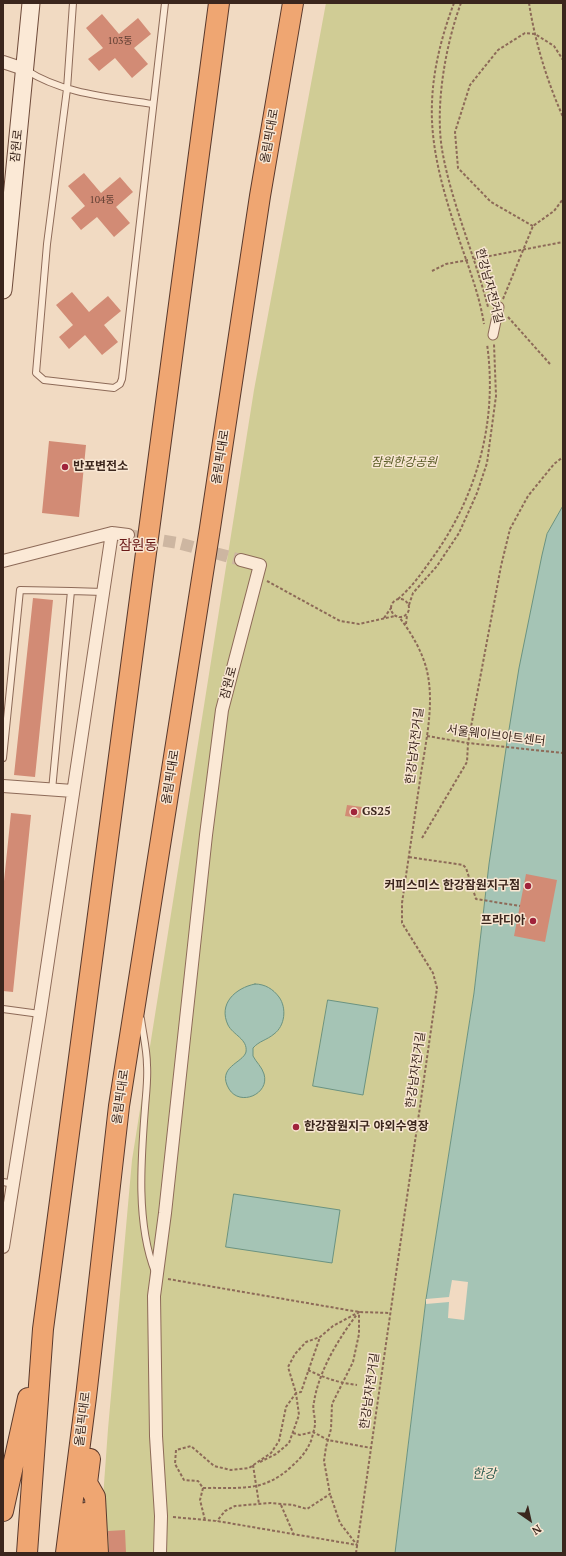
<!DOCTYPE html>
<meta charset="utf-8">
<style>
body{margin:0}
#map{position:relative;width:566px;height:1556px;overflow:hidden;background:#f1dac2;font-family:"PT Serif",serif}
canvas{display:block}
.frame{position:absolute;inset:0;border:4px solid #3b261d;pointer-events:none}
.north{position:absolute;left:510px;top:1500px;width:40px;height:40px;-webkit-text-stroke:3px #f8e6d2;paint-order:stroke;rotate:146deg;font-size:11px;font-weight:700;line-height:16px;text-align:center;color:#3b261d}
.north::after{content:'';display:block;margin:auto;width:14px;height:18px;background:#3b261d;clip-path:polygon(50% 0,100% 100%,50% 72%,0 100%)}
</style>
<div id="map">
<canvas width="566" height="1556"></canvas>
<div class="frame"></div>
<div class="north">N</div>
</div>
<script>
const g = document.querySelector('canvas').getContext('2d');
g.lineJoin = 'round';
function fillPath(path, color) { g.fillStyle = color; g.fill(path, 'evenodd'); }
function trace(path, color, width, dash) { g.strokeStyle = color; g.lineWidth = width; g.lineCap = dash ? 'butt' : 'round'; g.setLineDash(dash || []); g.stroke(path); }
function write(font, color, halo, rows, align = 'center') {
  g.font = font + ' "PT Serif","Noto Sans KR",serif'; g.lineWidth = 3; g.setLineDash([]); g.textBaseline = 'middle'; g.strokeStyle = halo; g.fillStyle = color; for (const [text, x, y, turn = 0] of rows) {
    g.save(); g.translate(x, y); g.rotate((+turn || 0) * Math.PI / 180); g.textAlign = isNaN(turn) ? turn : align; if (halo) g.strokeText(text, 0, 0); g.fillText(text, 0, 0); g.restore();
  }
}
fillPath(new Path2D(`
 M 326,3 L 563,3 L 563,506 L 489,864 L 474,993 L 426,1299 L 395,1553 L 99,1553 L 108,1429 L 132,1160 L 254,390 Z`), '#d0cc95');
const water = new Path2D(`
 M 563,506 L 563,1553 L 395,1553 L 426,1299 L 474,993 L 489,864 L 507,742 L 519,668 L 542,555 L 547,534 Z
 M 255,984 C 265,984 273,989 279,997 C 287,1008 285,1026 274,1034 C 267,1040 259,1041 253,1048 L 253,1056 C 256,1062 262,1067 264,1074 C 270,1094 240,1107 229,1089 C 216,1067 243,1063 246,1052 C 248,1039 233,1035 228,1025 C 218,1004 235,988 255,984 Z
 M 328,1000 L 378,1008 L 363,1095 L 313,1086 Z
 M 234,1194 L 340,1210 L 332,1263 L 226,1247 Z`);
fillPath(water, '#a5c4b5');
trace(water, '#6b9381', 1);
fillPath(new Path2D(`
 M 452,1280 L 468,1282 L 464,1320 L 448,1318 L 449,1302 L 426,1304 L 426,1299 L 449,1297 Z`), '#f1dac2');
fillPath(new Path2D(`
 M 102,14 L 119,34 L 138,18 L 151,34 L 134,48 L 148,64 L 132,78 L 115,58 L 99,71 L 88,59 L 103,48 L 86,28 Z
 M 84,173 L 101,193 L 120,177 L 133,192 L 116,207 L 130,223 L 114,237 L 97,217 L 81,230 L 71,218 L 85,206 L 68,186 Z
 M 72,292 L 89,312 L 108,296 L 121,311 L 104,325 L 118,342 L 102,355 L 85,335 L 69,349 L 59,337 L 73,325 L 56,305 Z
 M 49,441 L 86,445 L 79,517 L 42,513 Z
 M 33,598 L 53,600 L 35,777 L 14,775 Z
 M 347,805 L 362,807 L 360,818 L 345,816 Z
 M 11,813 L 31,815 L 13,992 L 3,991 L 3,891 Z
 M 526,874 L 557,880 L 545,942 L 514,936 Z
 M 125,1530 L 126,1553 L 109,1553 L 108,1531 Z`), '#d28b75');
trace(new Path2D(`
 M 128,535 L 178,543 L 241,560`), '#cdb6a1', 12, [12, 6]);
const service = new Path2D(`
 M 73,3 L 67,89 L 47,244 L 36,373 L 44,380 L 114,388 L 120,384 L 122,379 L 165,3
 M 26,70 C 63,94 109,97 152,104
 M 71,591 L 103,592
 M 3,758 L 20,590 L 71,591 L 52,790
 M 3,1009 L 40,1014
 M 141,1019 C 143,1034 147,1050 147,1065 C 148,1079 146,1094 145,1108 C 141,1160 136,1223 155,1272
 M 3,1182 L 14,1184`);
const pedestrian = new Path2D(`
 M 493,335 L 499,307`);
const minor = new Path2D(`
 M 3,62 L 24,69
 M 3,561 L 112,533 L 128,535
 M 3,786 L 73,791
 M 3,1247 L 40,1014 L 112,533
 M 160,1553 L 161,1516 L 156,1436 L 154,1296 L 165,1213 L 206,835 L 222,710 L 260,565 L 241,560`);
const secondary = new Path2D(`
 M 3,290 L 31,3`);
const trunk = new Path2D(`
 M 90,1459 L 87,1483 L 95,1497 L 98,1553
 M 3,1511 L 28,1398
 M 27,1553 L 43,1329 L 219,3
 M 66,1553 L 86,1397 L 119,1106 L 210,528 L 260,196 L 293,3
 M 83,1553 L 85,1513`);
trace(service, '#8d6a58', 8);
trace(pedestrian, '#8d6a58', 11);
trace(minor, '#8d6a58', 14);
trace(secondary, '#6f4b3b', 19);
trace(trunk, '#5a392c', 22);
trace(new Path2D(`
 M 454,3 C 442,35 433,69 432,103 C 430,148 444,194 458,236 C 468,266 479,293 484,324
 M 461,3 C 445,46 434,110 443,155 C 453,207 475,256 488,307
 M 529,3 C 535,42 547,81 563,117
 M 533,226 L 491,202 L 458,168 L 455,132 L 470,85 L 498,50 L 525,33 L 535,34 L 554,46 L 563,60
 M 474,259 L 563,242
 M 432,271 L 446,264 L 468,260
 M 503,299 L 533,226 L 554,211 L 563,199
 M 508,317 L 550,364
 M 267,581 L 340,621 L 359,624 L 395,616
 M391 608a9 9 0 1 1 18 0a9 9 0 1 1-18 0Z
 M 398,599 C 411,588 421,574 431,560 C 477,497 498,421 487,344
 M 409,605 L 413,593 L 437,566 L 459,533 L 477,493 L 487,463 L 496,396 L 494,344
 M 384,618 L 391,608
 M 406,624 L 407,615
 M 427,736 L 468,743 L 563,753
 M 422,838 L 467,762 L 468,743 L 501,566 L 510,529 L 528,496 L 554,464 L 563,457
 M 409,857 L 463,865 L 466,868 L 476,899 L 520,906
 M 168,1279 L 359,1312 L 390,1313
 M 308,1370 C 324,1378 340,1383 357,1385
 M 293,1433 L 300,1435 L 313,1432 L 328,1440 L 371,1448
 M 260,1462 L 276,1454 L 289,1443 L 299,1415 L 296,1393 L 301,1392 L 320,1337
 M 253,1465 L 259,1504
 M 203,1488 C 239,1487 263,1493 291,1467 C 301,1458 308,1450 312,1438 C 313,1433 315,1428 315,1423 C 315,1416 312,1408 314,1402 C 319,1370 339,1338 358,1313
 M 281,1505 L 294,1535
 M 173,1517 L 217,1521 L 357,1545 L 340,1523 L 330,1494
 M 205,1520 L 200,1500 L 203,1488 L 198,1481 L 184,1480 L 175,1464 L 176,1450 L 191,1446 L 214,1466 L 231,1470 L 249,1468 L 271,1453 L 279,1441 L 286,1407 L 296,1393 L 288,1367 L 295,1354 L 306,1342 L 320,1337 L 333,1326 L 359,1312 L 359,1334 L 353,1362 L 332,1404 L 331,1429 L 326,1447 L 324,1461 L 330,1494 L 307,1509 L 293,1505 L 270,1503 L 235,1506 L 225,1511 L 217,1521
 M 356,1553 L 437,988 L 433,973 L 402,923 L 402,903 C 408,862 414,821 420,780 C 425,745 435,706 427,671 C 423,653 411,632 399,617`), '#8d6a58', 2, [3, 2]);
trace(service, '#fbe9d6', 6);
trace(pedestrian, '#fbe9d6', 9);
trace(minor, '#fbe9d6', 12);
trace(secondary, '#fbe9d6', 17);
trace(trunk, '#efa672', 20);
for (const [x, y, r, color] of [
 [65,467,4,"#a0233b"],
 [354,812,4,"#a0233b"],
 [528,886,4,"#a0233b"],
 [533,921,4,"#a0233b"],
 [296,1127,4,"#a0233b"]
]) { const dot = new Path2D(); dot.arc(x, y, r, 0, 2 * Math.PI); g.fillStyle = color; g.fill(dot); trace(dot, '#f8e6d2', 1.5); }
write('10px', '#613f33', null, [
 ["103동",120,41],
 ["104동",102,200]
]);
write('12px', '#3b261d', '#f8e6d2', [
 ["올림픽대로",270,136,-80],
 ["잠원로",17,146,-84],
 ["한강남자전거길",489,286,75],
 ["올림픽대로",221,457,-81],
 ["잠원로",229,683,-75],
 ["서울웨이브아트센터",496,736,7],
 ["한강남자전거길",415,746,-83],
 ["올림픽대로",171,777,-81],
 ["한강남자전거길",416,1070,-82],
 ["올림픽대로",121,1097,-82],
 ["한강남자전거길",370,1391,-82],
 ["올림픽대로",83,1419,-83]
]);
write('italic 12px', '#565922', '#f8e6d2', [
 ["잠원한강공원",404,463]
]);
write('bold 12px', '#3b261d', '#f8e6d2', [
 ["반포변전소",73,467],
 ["GS25",362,812],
 ["커피스미스 한강잠원지구점",520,886,"right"],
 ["프라디아",525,921,"right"],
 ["한강잠원지구 야외수영장",304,1127]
], 'left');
write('italic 13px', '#2b5c50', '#f8e6d2', [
 ["한강",484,1474]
]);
write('14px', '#6b1b19', '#f8e6d2', [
 ["잠원동",138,546]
]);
</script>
